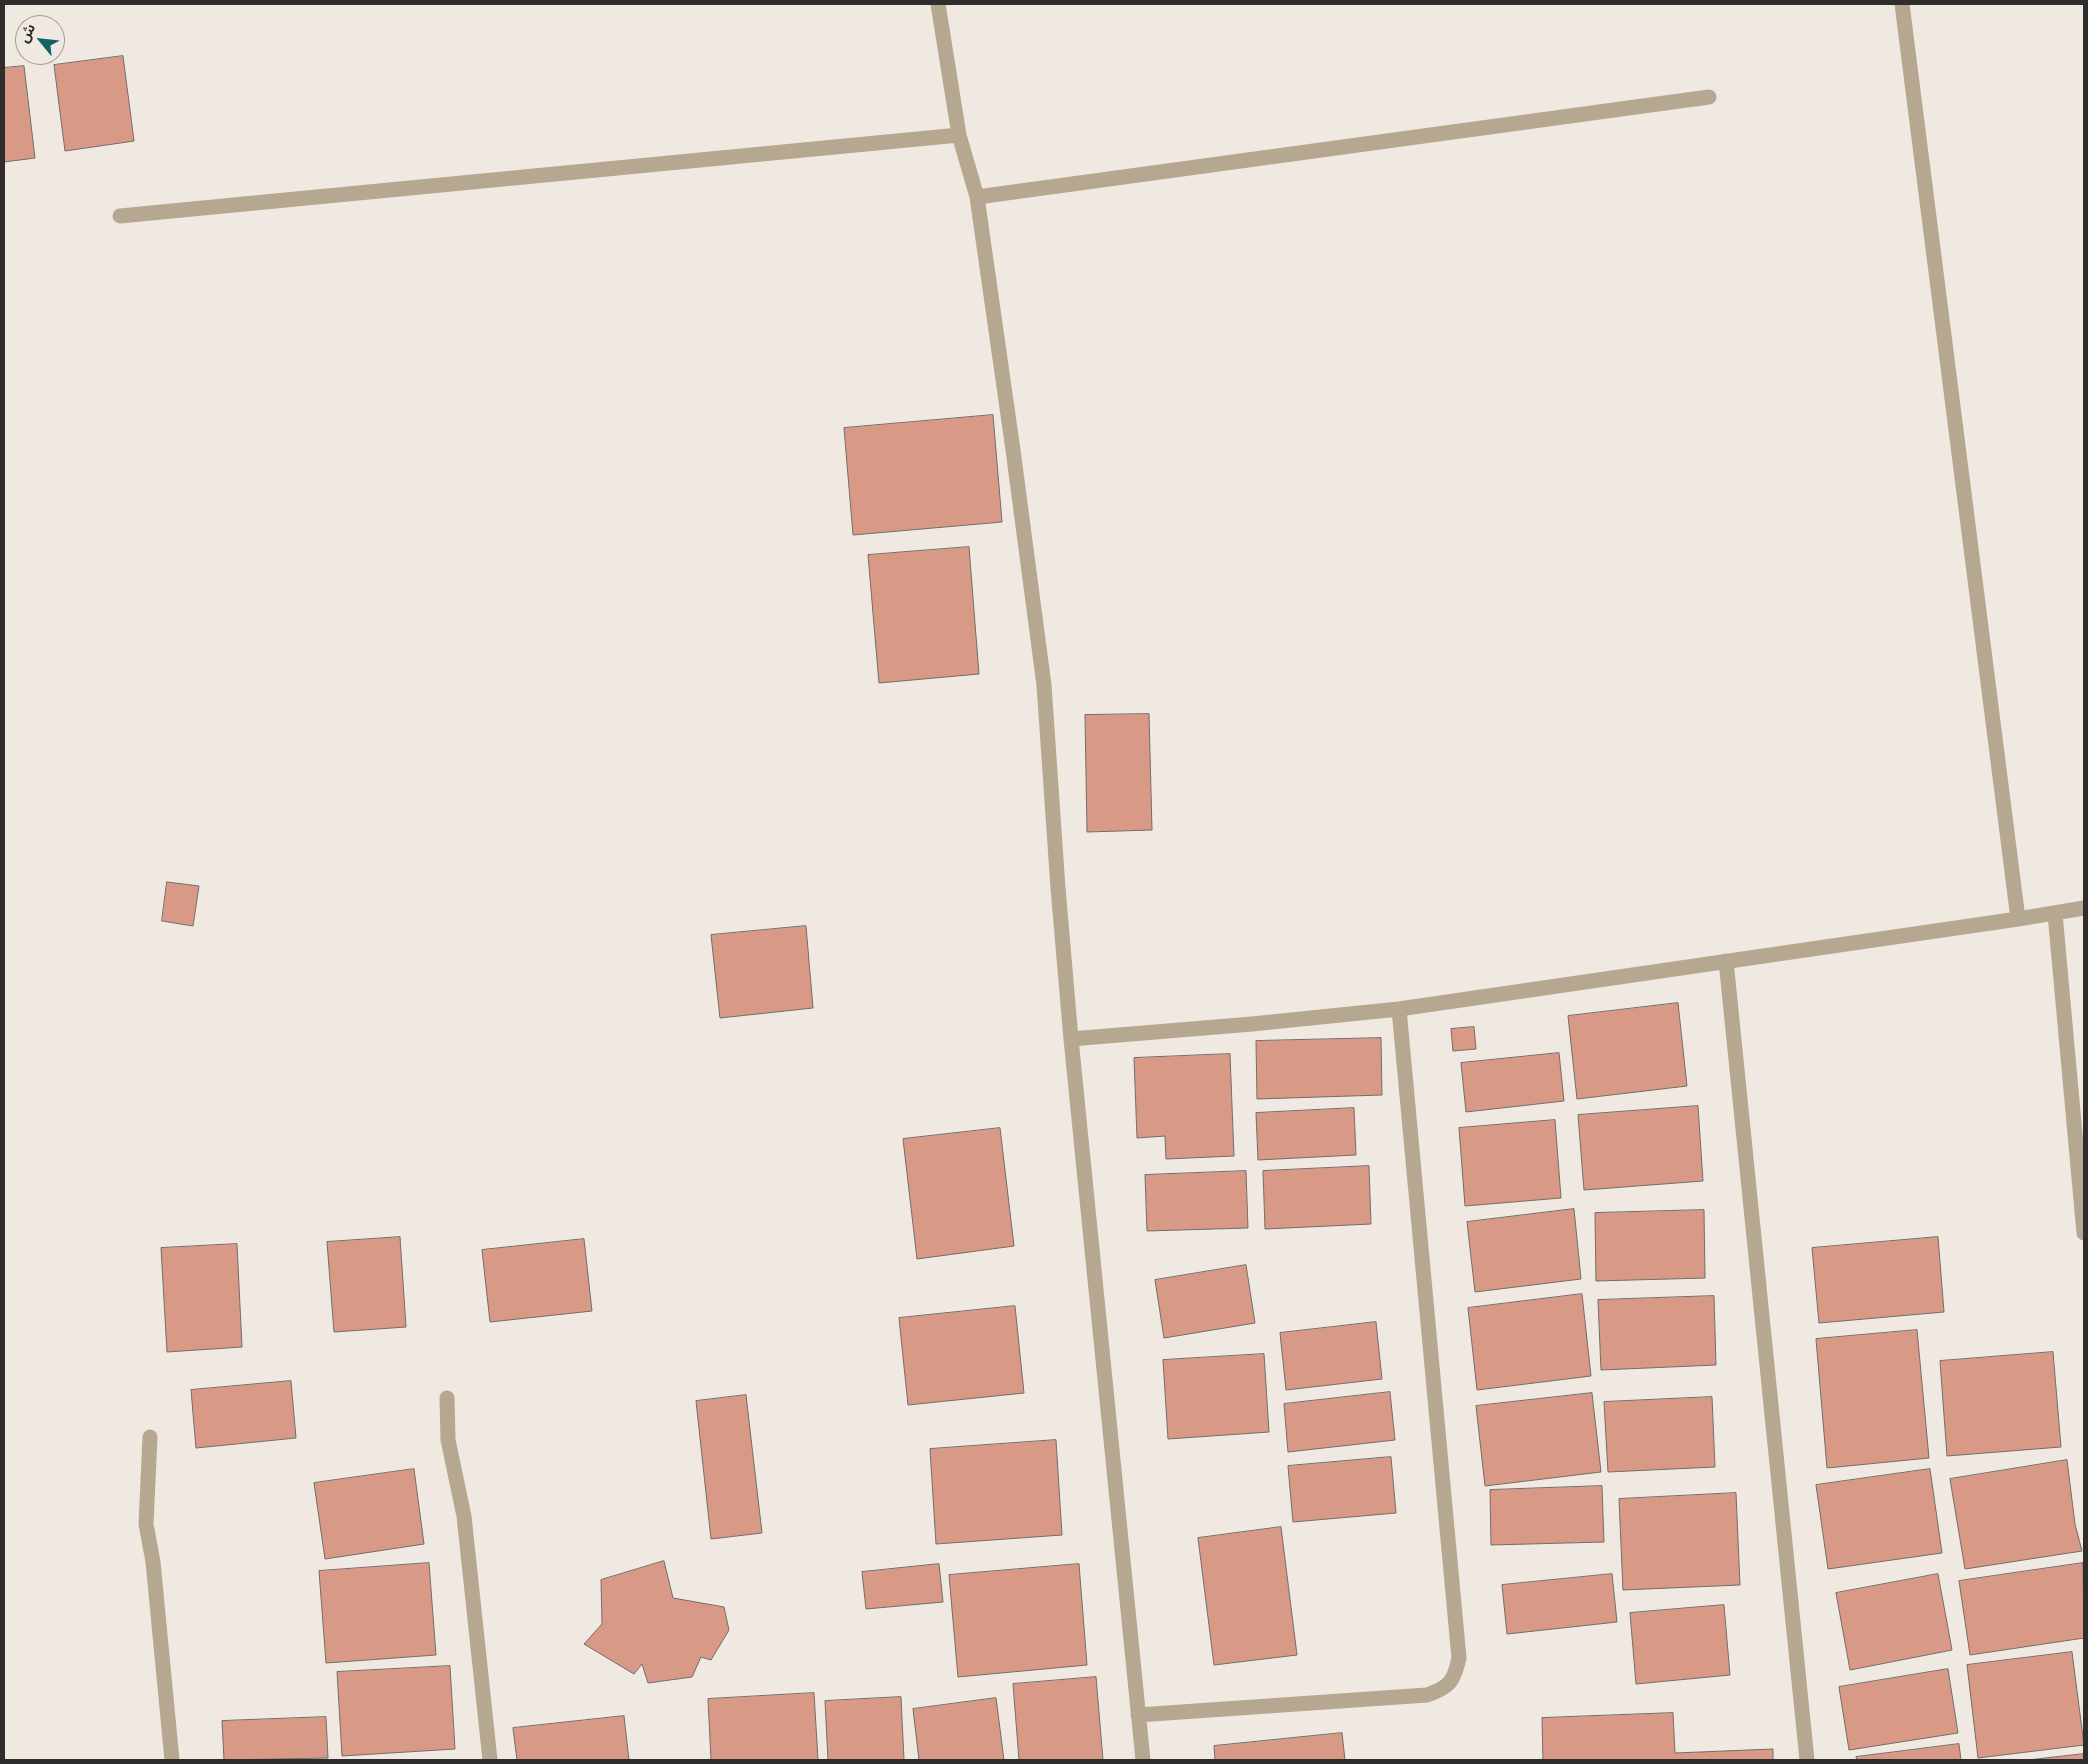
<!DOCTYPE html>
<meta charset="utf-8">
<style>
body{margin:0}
#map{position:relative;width:2088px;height:1764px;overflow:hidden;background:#efe9e2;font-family:"Alegreya Sans","Noto Sans Arabic",sans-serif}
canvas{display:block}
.frame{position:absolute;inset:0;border:5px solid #2f2d2b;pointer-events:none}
.north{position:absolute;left:15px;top:15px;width:50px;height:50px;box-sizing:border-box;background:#efe9e2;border:1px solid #a29e99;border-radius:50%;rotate:298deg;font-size:14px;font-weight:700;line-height:20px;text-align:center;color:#2f2d2b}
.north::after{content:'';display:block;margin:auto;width:18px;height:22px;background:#126367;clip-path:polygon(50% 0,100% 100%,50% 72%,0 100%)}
</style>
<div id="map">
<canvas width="2088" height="1764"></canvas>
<div class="frame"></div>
<div class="north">ش</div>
</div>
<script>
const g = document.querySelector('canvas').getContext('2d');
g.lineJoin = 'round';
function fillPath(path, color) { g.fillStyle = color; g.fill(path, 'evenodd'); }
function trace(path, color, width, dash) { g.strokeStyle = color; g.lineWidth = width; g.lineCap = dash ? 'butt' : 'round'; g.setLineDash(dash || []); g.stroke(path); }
const building = new Path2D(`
 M 123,56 L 134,141 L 65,151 L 54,65 Z
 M 24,66 L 35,158 L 4,162 L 4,68 Z
 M 993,415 L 1002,522 L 853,535 L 844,428 Z
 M 969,547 L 979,674 L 879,683 L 868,555 Z
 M 1149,714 L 1152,830 L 1087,832 L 1085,715 Z
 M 167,882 L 199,886 L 193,926 L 162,921 Z
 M 806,926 L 813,1008 L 720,1018 L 711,935 Z
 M 1678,1003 L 1687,1086 L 1577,1099 L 1568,1016 Z
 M 1474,1027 L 1476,1049 L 1453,1051 L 1451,1029 Z
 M 1381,1038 L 1382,1095 L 1257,1099 L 1256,1041 Z
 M 1559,1053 L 1564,1101 L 1466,1112 L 1461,1063 Z
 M 1230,1054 L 1234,1156 L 1166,1159 L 1165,1136 L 1137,1138 L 1134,1058 Z
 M 1698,1106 L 1703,1181 L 1584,1190 L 1578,1115 Z
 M 1354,1108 L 1356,1155 L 1258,1160 L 1256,1113 Z
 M 1555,1120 L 1561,1198 L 1465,1206 L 1459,1128 Z
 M 1000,1128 L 1014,1246 L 917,1259 L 903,1139 Z
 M 1369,1166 L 1371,1224 L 1265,1229 L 1263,1171 Z
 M 1246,1171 L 1248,1228 L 1147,1231 L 1145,1175 Z
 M 1574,1209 L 1581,1279 L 1475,1292 L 1467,1222 Z
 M 1704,1210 L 1705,1278 L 1596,1281 L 1595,1213 Z
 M 400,1237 L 406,1327 L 334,1332 L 327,1242 Z
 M 1938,1237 L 1944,1312 L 1819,1323 L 1812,1248 Z
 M 584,1239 L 592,1311 L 490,1322 L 482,1250 Z
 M 237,1244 L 242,1347 L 167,1352 L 161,1248 Z
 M 1246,1265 L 1255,1323 L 1164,1338 L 1155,1280 Z
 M 1582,1294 L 1591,1376 L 1477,1390 L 1468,1308 Z
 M 1714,1296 L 1716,1365 L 1601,1370 L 1598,1300 Z
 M 1015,1306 L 1024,1393 L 908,1405 L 899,1318 Z
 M 1376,1322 L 1382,1379 L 1286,1390 L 1280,1333 Z
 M 1917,1330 L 1929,1458 L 1827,1468 L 1816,1339 Z
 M 2053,1352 L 2061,1447 L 1947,1456 L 1940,1361 Z
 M 1264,1354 L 1269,1432 L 1168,1439 L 1163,1360 Z
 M 291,1381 L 296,1438 L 196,1448 L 191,1390 Z
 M 1390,1392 L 1395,1440 L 1288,1452 L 1284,1404 Z
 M 1592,1393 L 1601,1472 L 1485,1486 L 1476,1406 Z
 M 746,1395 L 762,1533 L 711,1539 L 696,1401 Z
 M 1712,1397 L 1715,1467 L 1608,1472 L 1604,1402 Z
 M 1056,1440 L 1062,1535 L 936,1544 L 930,1449 Z
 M 1391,1457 L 1396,1513 L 1293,1522 L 1288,1466 Z
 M 2067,1460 L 2075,1524 L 2082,1551 L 1965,1569 L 1950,1479 Z
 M 414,1469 L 424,1544 L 325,1559 L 314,1483 Z
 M 1930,1469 L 1942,1553 L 1828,1569 L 1816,1485 Z
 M 1602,1486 L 1604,1542 L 1491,1545 L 1490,1490 Z
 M 1736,1493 L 1740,1585 L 1623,1590 L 1619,1499 Z
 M 1281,1527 L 1297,1655 L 1214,1665 L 1198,1538 Z
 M 664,1561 L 673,1598 L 724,1607 L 729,1630 L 711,1660 L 701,1657 L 692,1677 L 648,1683 L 642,1664 L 634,1674 L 584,1644 L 602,1624 L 601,1580 Z
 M 429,1563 L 436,1655 L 326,1663 L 319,1571 Z
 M 2083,1563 L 2084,1638 L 1970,1655 L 1959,1581 Z
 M 939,1564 L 943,1602 L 866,1609 L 862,1572 Z
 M 1079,1564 L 1087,1665 L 958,1677 L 949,1575 Z
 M 1612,1574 L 1617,1622 L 1507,1634 L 1502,1585 Z
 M 1938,1574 L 1952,1650 L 1850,1670 L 1836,1593 Z
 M 1724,1605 L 1730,1675 L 1636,1684 L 1630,1613 Z
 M 2072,1652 L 2084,1745 L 1978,1758 L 1967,1665 Z
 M 450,1666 L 455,1749 L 342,1756 L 337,1672 Z
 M 1948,1669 L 1958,1733 L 1849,1750 L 1839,1687 Z
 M 1096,1677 L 1103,1760 L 1019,1760 L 1013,1684 Z
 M 814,1693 L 818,1760 L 711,1760 L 708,1699 Z
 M 901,1697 L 904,1760 L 828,1760 L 825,1701 Z
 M 996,1698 L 1004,1760 L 919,1760 L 913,1709 Z
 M 1673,1713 L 1675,1753 L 1773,1749 L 1773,1760 L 1543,1760 L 1542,1718 Z
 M 624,1716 L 629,1760 L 517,1760 L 513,1728 Z
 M 326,1717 L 328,1758 L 224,1760 L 222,1721 Z
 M 1342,1733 L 1345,1760 L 1215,1760 L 1214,1746 Z
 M 1959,1744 L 1961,1760 L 1857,1760 L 1856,1757 Z
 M 2084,1754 L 2084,1760 L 2028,1760 Z`);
fillPath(building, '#d89a86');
trace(building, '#746c69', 1);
trace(new Path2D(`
 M 938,4 L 959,135 L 977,197 L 1013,450 L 1044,685 L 1058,888 L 1071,1039 L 1143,1760
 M 1902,4 L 2018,919
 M 977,197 L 1709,97
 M 120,216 L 959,135
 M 2055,914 L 2084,1233
 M 1726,961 L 1807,1760
 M 1071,1039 L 1252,1024 L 1399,1009 L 2018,919 L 2084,908
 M 447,1398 L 448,1440 L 464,1516 L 490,1760
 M 150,1437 L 146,1524 L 153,1562 L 172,1760
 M 1138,1715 L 1427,1695 C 1450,1687 1454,1681 1459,1658 L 1399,1009`), '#b6a790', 15);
</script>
